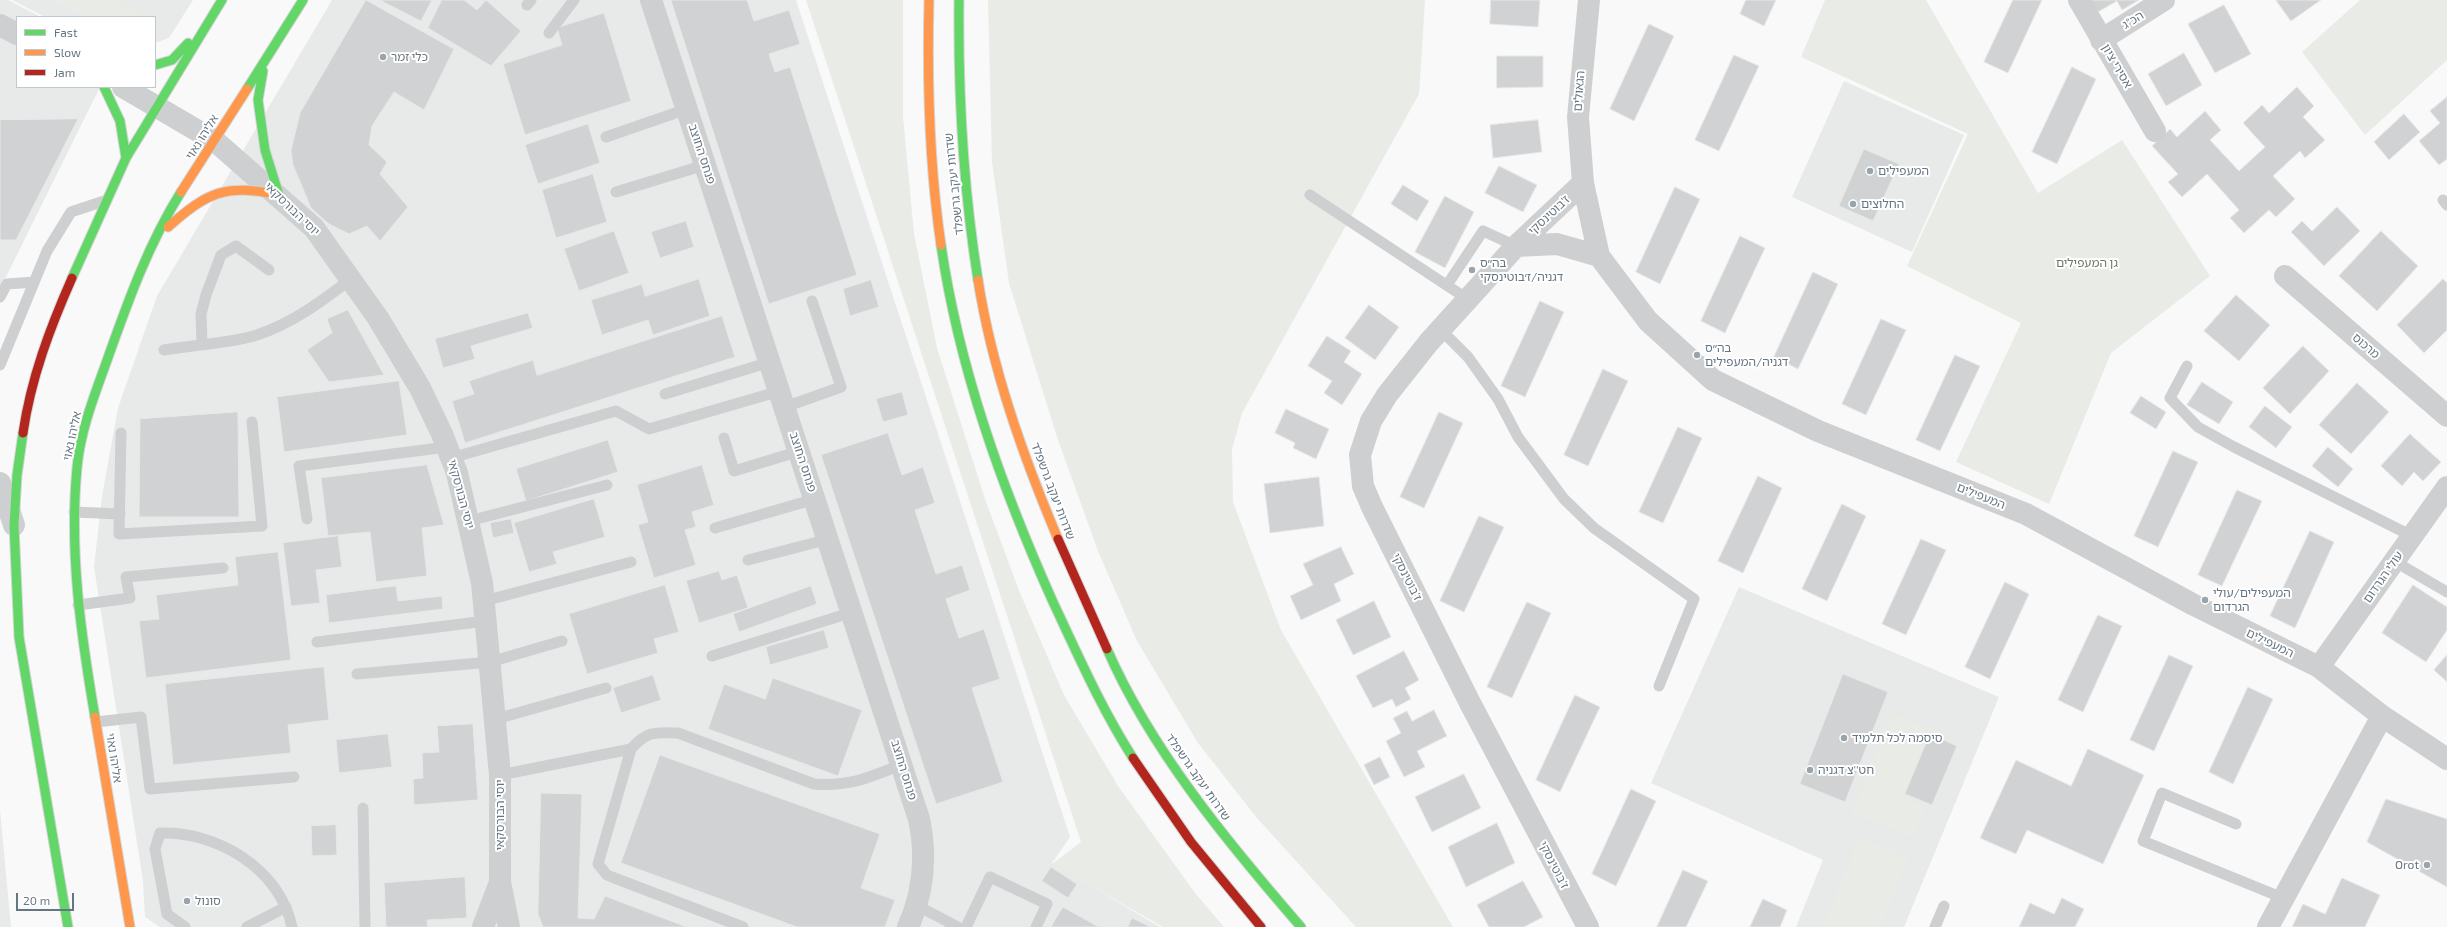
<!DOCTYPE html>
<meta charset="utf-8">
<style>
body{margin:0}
#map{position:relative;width:2447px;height:927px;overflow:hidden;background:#f9f9f9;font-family:"Exo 2",sans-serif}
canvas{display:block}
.legend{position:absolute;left:16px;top:16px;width:140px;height:72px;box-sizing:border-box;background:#fff;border:1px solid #c1c8cd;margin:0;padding:5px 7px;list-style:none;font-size:12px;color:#657683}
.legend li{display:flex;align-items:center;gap:8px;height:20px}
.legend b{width:20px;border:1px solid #c1c8cd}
.scale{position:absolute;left:16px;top:893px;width:58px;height:18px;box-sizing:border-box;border:2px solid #657683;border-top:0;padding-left:5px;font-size:12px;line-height:14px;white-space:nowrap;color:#657683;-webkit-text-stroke:3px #fff;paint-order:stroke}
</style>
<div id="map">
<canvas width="2447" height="927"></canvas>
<ul class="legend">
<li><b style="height:5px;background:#63d668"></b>Fast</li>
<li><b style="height:5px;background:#ff974d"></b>Slow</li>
<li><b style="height:5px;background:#b3261e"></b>Jam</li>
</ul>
<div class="scale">20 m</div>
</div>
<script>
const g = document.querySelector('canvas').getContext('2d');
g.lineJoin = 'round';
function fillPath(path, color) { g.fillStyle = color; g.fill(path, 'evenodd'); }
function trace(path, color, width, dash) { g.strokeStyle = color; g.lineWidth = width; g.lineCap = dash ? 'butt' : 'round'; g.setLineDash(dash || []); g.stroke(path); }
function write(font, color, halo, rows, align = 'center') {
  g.font = font + ' "Exo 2","Noto Sans Hebrew",sans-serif'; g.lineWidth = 4; g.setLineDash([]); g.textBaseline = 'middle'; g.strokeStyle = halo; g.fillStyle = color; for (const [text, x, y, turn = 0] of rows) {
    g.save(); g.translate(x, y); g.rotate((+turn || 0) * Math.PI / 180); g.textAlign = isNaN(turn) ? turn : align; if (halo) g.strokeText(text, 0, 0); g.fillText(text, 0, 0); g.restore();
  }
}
fillPath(new Path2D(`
 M 0,0 L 8,0 L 41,17 L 17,17 L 17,87 L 100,87 L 0,289 Z
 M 12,0 L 193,0 L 169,38 L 155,43 L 155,17 L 45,17 Z
 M 332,0 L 796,0 L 1070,837 L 1052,863 L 1160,927 L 160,927 L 145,917 L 143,881 L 94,567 L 102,496 L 118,408 L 157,296 Z
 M 1844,81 L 1964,135 L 1912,252 L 1792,197 Z
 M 1739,587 L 1999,697 L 1904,927 L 1796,927 L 1823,860 L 1651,783 Z
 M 0,810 L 11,927 L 0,927 Z`), '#e8e9e9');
fillPath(new Path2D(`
 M 51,0 L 113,0 L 147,17 L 85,17 Z
 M 806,0 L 903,0 L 903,117 L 914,234 L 937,348 L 985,499 L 1020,593 L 1064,695 L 1118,786 L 1195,893 L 1224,927 L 1163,927 L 1052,864 L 1081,842 Z
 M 988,0 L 1425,0 L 1419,94 L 1242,413 L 1232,449 L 1233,502 L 1281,630 L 1453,927 L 1356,927 L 1257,818 L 1198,743 L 1137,641 L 1098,551 L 1057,437 L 1009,283 L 992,162 Z
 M 1825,0 L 1926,0 L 2038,193 L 2122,140 L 2210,276 L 2111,353 L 2049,504 L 1956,462 L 2021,323 L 1907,266 L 1968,134 L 1801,57 Z
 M 2360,0 L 2447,0 L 2447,60 L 2365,135 L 2302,52 Z
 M 1892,713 L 1932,729 L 1905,798 L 1926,807 L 1914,838 L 1851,813 Z
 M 1859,837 L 1909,857 L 1881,927 L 1823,927 Z`), '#e8ebe6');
const building = new Path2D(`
 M 366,0 L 454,49 L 424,110 L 394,92 L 372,126 L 369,145 L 387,162 L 380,174 L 408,207 L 380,241 L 367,226 L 349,234 L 329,224 L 311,208 L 293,165 L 291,150 L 300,113 Z
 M 380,0 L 432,0 L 421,21 Z
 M 442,0 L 464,0 L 477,10 L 486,0 L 521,31 L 491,66 L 428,28 Z
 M 671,0 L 747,0 L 754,21 L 789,10 L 800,44 L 769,54 L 775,72 L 790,67 L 857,275 L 769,304 Z
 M 1491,0 L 1540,0 L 1538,27 L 1490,24 Z
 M 1746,0 L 1776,0 L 1764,26 L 1740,14 Z
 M 2013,0 L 2042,0 L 2008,73 L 1984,62 Z
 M 2091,0 L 2139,0 L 2122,10 L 2117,1 L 2098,12 Z
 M 2276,0 L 2321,0 L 2291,21 Z
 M 2224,5 L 2251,54 L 2215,73 L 2188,24 Z
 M 604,13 L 631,101 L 525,135 L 503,64 L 562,45 L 557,28 Z
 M 1649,24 L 1674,36 L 1634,121 L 1610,109 Z
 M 2184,53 L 2202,85 L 2166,106 L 2148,74 Z
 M 1734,55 L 1759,66 L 1719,151 L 1695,140 Z
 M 1497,56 L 1543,56 L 1543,87 L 1497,88 Z
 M 2072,67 L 2096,79 L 2057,164 L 2032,152 Z
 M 2297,87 L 2314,106 L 2303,117 L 2325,140 L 2305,158 L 2300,151 L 2273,176 L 2295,199 L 2276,217 L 2269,210 L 2244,233 L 2230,218 L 2239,210 L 2207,174 L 2182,197 L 2168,182 L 2178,174 L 2152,146 L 2170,129 L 2177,137 L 2205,111 L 2221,130 L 2210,140 L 2239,171 L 2265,147 L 2243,123 L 2262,105 L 2269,113 Z
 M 2447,97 L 2447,159 L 2439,165 L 2419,141 L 2440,123 L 2430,111 Z
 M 2404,114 L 2420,132 L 2389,160 L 2374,142 Z
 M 78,119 L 16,240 L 0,240 L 0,120 Z
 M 1538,120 L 1542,152 L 1493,158 L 1490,125 Z
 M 588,124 L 600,163 L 538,184 L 525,145 Z
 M 1864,149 L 1899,164 L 1873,221 L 1839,206 Z
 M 1499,166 L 1537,185 L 1523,212 L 1485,193 Z
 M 593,174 L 607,222 L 556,238 L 542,190 Z
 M 1403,185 L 1429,201 L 1417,221 L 1391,204 Z
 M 1675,187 L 1700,199 L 1660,284 L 1636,272 Z
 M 1445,196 L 1474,212 L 1445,268 L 1415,252 Z
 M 2337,207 L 2360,231 L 2324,266 L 2291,232 L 2302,221 L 2312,231 Z
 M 686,221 L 694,247 L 660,258 L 651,232 Z
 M 614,231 L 629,273 L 579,291 L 564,249 Z
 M 2381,231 L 2418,266 L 2377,311 L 2339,276 Z
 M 1740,236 L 1765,248 L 1725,333 L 1701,321 Z
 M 1813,272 L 1838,284 L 1798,369 L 1774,357 Z
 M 699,279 L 710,316 L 653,335 L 648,320 L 602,335 L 591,300 L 642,284 L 645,296 Z
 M 2443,279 L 2447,283 L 2447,330 L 2424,353 L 2397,325 Z
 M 871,280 L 879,307 L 850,316 L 843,289 Z
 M 2236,295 L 2270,325 L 2239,361 L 2204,331 Z
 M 1540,301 L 1564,312 L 1525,397 L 1501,386 Z
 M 1369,305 L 1399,327 L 1375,360 L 1345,338 Z
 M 348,310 L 384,375 L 329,382 L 307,350 L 332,333 L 327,319 Z
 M 528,313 L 533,328 L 471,346 L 475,359 L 443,368 L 435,339 Z
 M 722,316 L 735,357 L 465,443 L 452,401 L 474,394 L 469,381 L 533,360 L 537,375 Z
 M 1881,319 L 1906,330 L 1866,415 L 1842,404 Z
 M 1327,336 L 1351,351 L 1344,362 L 1362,374 L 1342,405 L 1324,393 L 1332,381 L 1308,366 Z
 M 2303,346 L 2329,371 L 2290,414 L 2263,388 Z
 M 1955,355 L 1980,366 L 1940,451 L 1916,440 Z
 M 1603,369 L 1628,381 L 1588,466 L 1564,455 Z
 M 399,381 L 407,435 L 284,452 L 277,397 Z
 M 2202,382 L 2233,402 L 2219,424 L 2187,405 Z
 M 2357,383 L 2389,412 L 2351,454 L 2319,425 Z
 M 902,392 L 908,415 L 883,422 L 876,399 Z
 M 2141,396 L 2166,412 L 2156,429 L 2130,413 Z
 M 2265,406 L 2292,427 L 2276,448 L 2249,427 Z
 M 1286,409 L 1329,429 L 1316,459 L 1293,448 L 1295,443 L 1275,433 Z
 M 238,412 L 239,517 L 139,517 L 140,419 Z
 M 1439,412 L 1463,423 L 1424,508 L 1400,497 Z
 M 1678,427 L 1702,438 L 1663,523 L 1639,512 Z
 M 888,433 L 902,475 L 923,467 L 935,503 L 915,510 L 936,574 L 962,565 L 970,590 L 946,599 L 959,638 L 984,629 L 1000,679 L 972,688 L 1003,782 L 936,804 L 821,455 Z
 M 2410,434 L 2441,462 L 2423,481 L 2414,472 L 2402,486 L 2381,466 Z
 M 608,440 L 618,472 L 526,501 L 516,469 Z
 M 2328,447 L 2353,469 L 2338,487 L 2312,466 Z
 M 2173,451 L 2198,462 L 2158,547 L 2134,536 Z
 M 427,465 L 444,525 L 422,528 L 427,576 L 376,582 L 370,532 L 328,536 L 321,478 Z
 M 702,465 L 714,505 L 692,512 L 696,527 L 685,530 L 696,565 L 654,578 L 638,525 L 648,522 L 637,485 Z
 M 1758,476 L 1782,488 L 1743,573 L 1718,561 Z
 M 1319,477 L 1324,526 L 1270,533 L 1264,484 Z
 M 2237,490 L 2262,501 L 2222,586 L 2198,575 Z
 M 594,499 L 605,537 L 553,552 L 557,564 L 529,572 L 514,523 Z
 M 1842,504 L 1866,516 L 1827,601 L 1802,589 Z
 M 1479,516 L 1504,527 L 1464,612 L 1440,601 Z
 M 511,519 L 514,533 L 493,538 L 490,523 Z
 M 2310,531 L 2334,542 L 2295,628 L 2270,616 Z
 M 338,536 L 342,567 L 316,570 L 320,603 L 291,606 L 283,543 Z
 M 1921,539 L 1946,550 L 1906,635 L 1882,624 Z
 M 1341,547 L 1354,574 L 1334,584 L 1341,601 L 1301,620 L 1290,596 L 1313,585 L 1303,564 Z
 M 278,552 L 291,660 L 146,678 L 139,621 L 159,619 L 156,595 L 238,585 L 235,557 Z
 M 719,571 L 722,580 L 737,575 L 748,608 L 699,623 L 686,581 Z
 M 2005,582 L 2029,594 L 1990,679 L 1965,667 Z
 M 665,585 L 679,632 L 654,639 L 658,653 L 587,674 L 569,614 Z
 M 2413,585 L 2447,607 L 2447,630 L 2426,662 L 2382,633 Z
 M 396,586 L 398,601 L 442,596 L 443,609 L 329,623 L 326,595 Z
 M 811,586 L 817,604 L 739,632 L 733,614 Z
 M 1374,601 L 1391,637 L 1353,655 L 1336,620 Z
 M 1527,602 L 1551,613 L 1512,698 L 1487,687 Z
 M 2098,615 L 2122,626 L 2083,712 L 2058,700 Z
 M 824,630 L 829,648 L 770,665 L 766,647 Z
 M 1404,651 L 1419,680 L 1405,688 L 1411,699 L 1396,707 L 1392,699 L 1373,708 L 1356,676 Z
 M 2169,655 L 2193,666 L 2154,751 L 2130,740 Z
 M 2447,655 L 2447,682 L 2434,670 Z
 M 324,667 L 329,720 L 288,725 L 291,753 L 173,765 L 165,684 Z
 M 1843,674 L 1888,692 L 1845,802 L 1800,784 Z
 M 653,675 L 661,700 L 621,713 L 613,688 Z
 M 773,678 L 862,710 L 838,776 L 708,729 L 724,684 L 765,699 Z
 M 2248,687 L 2273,699 L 2233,784 L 2209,772 Z
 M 1575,695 L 1600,707 L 1560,792 L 1536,780 Z
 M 1434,710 L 1447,736 L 1417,751 L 1425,767 L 1404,777 L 1386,741 L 1401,733 L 1393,718 L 1407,711 L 1412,721 Z
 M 473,724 L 478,800 L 414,805 L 413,779 L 423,778 L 422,753 L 439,752 L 437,726 Z
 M 388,734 L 392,767 L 339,773 L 336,740 Z
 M 1930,734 L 1957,746 L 1932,805 L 1905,794 Z
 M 2088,749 L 2144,775 L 2103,864 L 2027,830 L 2016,854 L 1980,838 L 2016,760 L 2071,786 Z
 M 660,755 L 880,834 L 861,888 L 895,900 L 885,927 L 797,927 L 621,863 Z
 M 1380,757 L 1390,777 L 1374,785 L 1364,765 Z
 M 1464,774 L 1481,808 L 1432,832 L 1415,797 Z
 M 1631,789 L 1656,801 L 1616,886 L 1592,874 Z
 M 541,793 L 582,794 L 578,918 L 594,919 L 605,896 L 687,927 L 543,927 L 538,914 Z
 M 2386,799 L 2447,819 L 2447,887 L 2367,842 Z
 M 1497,823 L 1515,863 L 1466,887 L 1448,847 Z
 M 336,825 L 337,855 L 312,856 L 311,826 Z
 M 1051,867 L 1077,884 L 1068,898 L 1042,881 Z
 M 1683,870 L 1708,881 L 1686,927 L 1657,927 Z
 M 465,877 L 467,918 L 427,920 L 428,927 L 386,927 L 384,883 Z
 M 2342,878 L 2380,895 L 2365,927 L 2292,927 L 2303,904 L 2325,914 Z
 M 1523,881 L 1543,917 L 1524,927 L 1489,927 L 1477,905 Z
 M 2062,898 L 2084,909 L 2075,927 L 2019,927 L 2030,903 L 2054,914 Z
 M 1763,899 L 1787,910 L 1780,927 L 1750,927 Z
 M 1063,907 L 1099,927 L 1051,927 Z
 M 1132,918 L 1151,927 L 1128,927 Z`);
fillPath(building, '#d0d2d3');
trace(building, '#e8e8e8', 1);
const fast = new Path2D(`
 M 959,0 C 958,94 963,187 978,280
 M 155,65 L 172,60 L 188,43
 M 263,71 L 258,100 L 265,150 L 279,195
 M 104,87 L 120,121 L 126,158
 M 247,89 L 303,0
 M 941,245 C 959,369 1002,488 1053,602 C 1078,655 1101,708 1133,758
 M 72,278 L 126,158 L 222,0
 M 23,433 L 17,475 L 14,525 L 19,637 L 68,927
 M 1107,649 C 1151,750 1229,844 1301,927
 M 95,717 C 81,635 69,552 77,468 C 80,433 93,399 105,366 C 126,307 147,246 181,192`);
const slow = new Path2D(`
 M 929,0 C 927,82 929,164 941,245
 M 181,192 L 247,89
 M 168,227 C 209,191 225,184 279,195
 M 978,280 C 992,369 1023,456 1058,539
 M 95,717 L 130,927`);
const jam = new Path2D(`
 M 23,433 C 31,378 50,328 72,278
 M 1058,539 L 1107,649
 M 1133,758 L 1191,842 L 1261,927`);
trace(fast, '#d5d6d7', 11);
trace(slow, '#d5d6d7', 11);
trace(jam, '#d5d6d7', 11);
trace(new Path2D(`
 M 527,5 L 531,0
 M 549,33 L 574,0
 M 606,137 L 687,109
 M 616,192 L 705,165
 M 1310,195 L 1469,300
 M 2443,200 L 2447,205
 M 1447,285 L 1483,231 L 1516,246
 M 0,297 L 7,284 L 34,282
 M 1441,330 L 1468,357 L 1498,399 L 1518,437 L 1564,499 L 1594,528 L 1694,599 L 1659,686
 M 202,344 L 201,314 L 206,295 L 221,255 L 236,246 L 269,270
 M 164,350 C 191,345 233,343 257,335 C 293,323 322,301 351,279
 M 0,365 L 47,251 L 71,212 L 104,201
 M 2187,366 L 2170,398 L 2198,427 L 2234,447 L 2412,536
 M 665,394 L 770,362
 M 785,407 L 841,387 L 812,301
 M 121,433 L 119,534 L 262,526 L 252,422
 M 724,438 L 734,471 L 800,451
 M 451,458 L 616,411 L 649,429 L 780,391
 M 74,512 L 120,514
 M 307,519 L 299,466 L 447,447
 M 469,521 L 607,485
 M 715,528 L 815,499
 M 748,560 L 829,539
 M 2394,561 L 2447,592
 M 484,601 L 631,562
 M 78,605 L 130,598 L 126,577 L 223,568
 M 317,642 L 486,621
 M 712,656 L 853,612
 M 357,674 L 490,662 L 562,641
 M 496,719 L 606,688
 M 96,722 L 141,717 L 150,789 L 294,777
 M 500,775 L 631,749
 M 363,808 L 365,927
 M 2236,824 L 2162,793 L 2143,841 L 2283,898
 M 916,905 L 958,927
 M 185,927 L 167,914 L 155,849 L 160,833 C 217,831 280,869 292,927
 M 247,927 L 286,907
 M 743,927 L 617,879 L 607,875 L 598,864 L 631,749 C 647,731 655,732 678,733 L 814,784 C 851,787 870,777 903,764
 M 966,927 L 990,877 L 1047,904 L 1036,927
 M 1935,927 L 1944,906`), '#cecfd0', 11);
trace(new Path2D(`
 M 651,0 L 919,819 C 927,857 924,892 908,927
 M 1589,0 L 1578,117 L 1583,183 L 1599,256 L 1648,321 L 1713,380 L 1818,431 L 2026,514 L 2194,605 L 2319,667 L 2382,716 L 2447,759
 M 2079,0 L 2155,131
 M 0,25 L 17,34
 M 2101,40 L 2164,0
 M 123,87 L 215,141 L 314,228 L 378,318 L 420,388 L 442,434 L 457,473 L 482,583 L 500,775 L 500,882 L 509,927
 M 1583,183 L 1516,246 L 1429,342 L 1387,395 L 1371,421 L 1360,455 L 1363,486 L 1372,507 L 1470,703 L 1588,927
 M 1516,246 L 1557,244 L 1599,256
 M 2285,276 L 2447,416
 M 0,483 L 14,525
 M 2319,667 L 2447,487
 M 483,927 L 499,885
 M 2268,927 L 2382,716`), '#cecfd0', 22);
trace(fast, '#63d668', 9);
trace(slow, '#ff974d', 9);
trace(jam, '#b3261e', 9);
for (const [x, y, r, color] of [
 [383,57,4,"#99a4ac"],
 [1870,171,4,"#99a4ac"],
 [1853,204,4,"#99a4ac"],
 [1472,270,4,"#99a4ac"],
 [1697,355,4,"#99a4ac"],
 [2205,600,4,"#99a4ac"],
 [1844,738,4,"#99a4ac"],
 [1810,770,4,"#99a4ac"],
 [2427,865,4,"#99a4ac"],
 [187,901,4,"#99a4ac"]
]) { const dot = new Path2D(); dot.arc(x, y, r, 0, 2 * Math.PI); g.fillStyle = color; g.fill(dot); trace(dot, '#fff', 1.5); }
write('12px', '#657683', '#fff', [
 ["הכ\"ג",2133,20,-32],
 ["אסירי ציון",2117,66,60],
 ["הגאולים",1579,91,-86],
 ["אליהו נאוי",202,137,-58],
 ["פנחס החוצב",702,154,72],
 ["שדרות יעקב גרשפלד",954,184,-96],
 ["יוסי הבורסקאי",292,209,44],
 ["ז'בוטינסקי",1549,215,-43],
 ["מרכוס",2366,346,41],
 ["אליהו נאוי",72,436,-78],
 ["פנחס החוצב",803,462,72],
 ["שדרות יעקב גרשפלד",1053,491,69],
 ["יוסי הבורסקאי",461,494,75],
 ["המעפילים",1981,496,22],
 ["ז'בוטינסקי",1407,577,63],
 ["עולי הגרדום",2383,577,-55],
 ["המעפילים",2270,643,26],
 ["אליהו נאוי",114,758,81],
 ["פנחס החוצב",904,770,73],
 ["שדרות יעקב גרשפלד",1198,777,55],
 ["יוסי הבורסקאי",500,815,-90],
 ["ז'בוטינסקי",1554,865,63]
]);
write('12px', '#657683', '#fff', [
 ["כלי זמר",391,57],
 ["המעפילים",1878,171],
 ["החלוצים",1861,204],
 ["בה״ס",1480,263],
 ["דגניה/ז׳בוטינסקי",1480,277],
 ["בה״ס",1705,348],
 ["דגניה/המעפילים",1705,362],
 ["המעפילים/עולי",2213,593],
 ["הגרדום",2213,607],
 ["סיסמה לכל תלמיד",1852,738],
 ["חט''צ דגניה",1818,770],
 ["Orot",2419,865,"right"],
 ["סונול",195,901]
], 'left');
write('12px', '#687a64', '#fff', [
 ["גן המעפילים",2087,263]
]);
</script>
